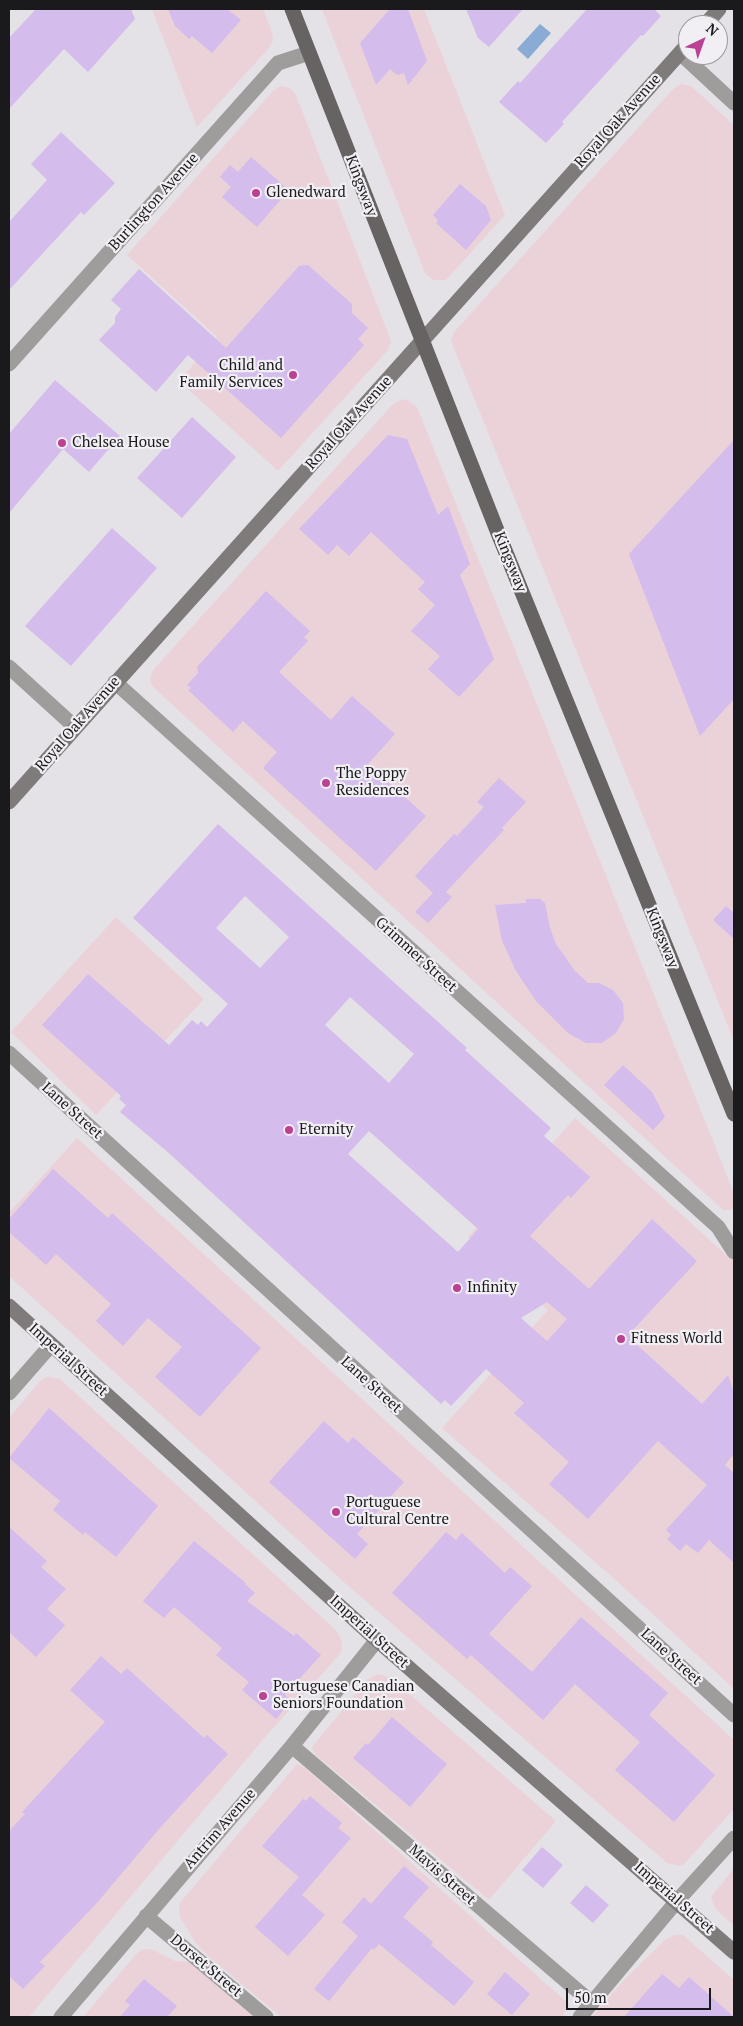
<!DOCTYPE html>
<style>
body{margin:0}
#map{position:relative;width:743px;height:2026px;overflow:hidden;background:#e4e2e6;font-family:"PT Serif",serif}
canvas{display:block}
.frame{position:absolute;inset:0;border:10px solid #1a191b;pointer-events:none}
.north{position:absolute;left:678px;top:15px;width:50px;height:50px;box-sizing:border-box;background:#f1eff4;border:1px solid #9b999d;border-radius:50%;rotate:42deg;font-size:14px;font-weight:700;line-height:20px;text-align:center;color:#1a191b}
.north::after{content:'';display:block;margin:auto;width:18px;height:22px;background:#bc4193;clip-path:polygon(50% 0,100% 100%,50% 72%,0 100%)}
.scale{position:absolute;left:566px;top:1988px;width:145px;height:22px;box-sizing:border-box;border:2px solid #1a191b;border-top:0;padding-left:6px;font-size:15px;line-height:18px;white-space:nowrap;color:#1a191b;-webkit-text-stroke:4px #f1eff4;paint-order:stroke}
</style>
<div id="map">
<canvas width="743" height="2026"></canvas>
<div class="frame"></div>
<div class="north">N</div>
<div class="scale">50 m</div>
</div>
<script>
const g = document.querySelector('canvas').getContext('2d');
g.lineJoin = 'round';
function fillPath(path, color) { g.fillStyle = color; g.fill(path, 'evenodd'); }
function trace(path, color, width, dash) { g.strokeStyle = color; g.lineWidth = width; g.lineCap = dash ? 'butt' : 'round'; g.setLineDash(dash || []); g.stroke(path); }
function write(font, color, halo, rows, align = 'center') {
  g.font = font + ' "PT Serif",serif'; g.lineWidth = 4.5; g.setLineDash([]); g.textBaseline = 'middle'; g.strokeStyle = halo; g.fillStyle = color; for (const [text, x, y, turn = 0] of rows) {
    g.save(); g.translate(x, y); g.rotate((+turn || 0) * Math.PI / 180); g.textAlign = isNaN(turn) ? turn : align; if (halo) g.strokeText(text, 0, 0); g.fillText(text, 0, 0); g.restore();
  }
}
fillPath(new Path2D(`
 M 152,9 L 263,9 L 272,32 L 273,41 L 269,48 L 197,127 Z
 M 322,9 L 424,9 L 505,215 L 446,280 L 433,280 L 425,273 Z
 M 681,84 L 691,86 L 734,125 L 734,1041 L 451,341 L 454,332 L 673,89 Z
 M 281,86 L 290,88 L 296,95 L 391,341 L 388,350 L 278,471 L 179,381 L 217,337 L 127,255 L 273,91 Z
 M 406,399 L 417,407 L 734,1193 L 734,1208 L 730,1210 L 723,1210 L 152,686 L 150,678 L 154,669 L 394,403 Z
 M 116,917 L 204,999 L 96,1115 L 11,1032 Z
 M 575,1118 L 734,1262 L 734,1689 L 619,1583 L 442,1428 L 548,1310 L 468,1237 Z
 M 77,1138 L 734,1740 L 734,1809 L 684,1864 L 679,1866 L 667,1863 L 345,1583 L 9,1276 L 9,1213 Z
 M 47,1377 L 60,1379 L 336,1630 L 341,1639 L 342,1649 L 340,1654 L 267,1735 L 29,2017 L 9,2017 L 9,1418 L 40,1381 Z
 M 378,1674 L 391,1678 L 556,1821 L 489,1900 L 317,1756 L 313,1751 L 312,1747 L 368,1679 Z
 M 297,1764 L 305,1768 L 570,2005 L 562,2017 L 281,2017 L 207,1955 L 195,1942 L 180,1917 L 179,1904 Z
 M 734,1868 L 734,1926 L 715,1908 L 711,1897 Z
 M 683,1935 L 734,1980 L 734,2017 L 592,2017 L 625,1979 L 666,1939 L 675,1935 Z
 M 144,1949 L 153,1950 L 175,1961 L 191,1962 L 254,2017 L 83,2017 L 137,1953 Z`), '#ebd2d9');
fillPath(new Path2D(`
 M 540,24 L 551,33 L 528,59 L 517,49 Z`), '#89abd4');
fillPath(new Path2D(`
 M 36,9 L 131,9 L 135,19 L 88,72 L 64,49 L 9,109 L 9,38 Z
 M 168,9 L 227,9 L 241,20 L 212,53 L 192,36 L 189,39 L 175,26 Z
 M 390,9 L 408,9 L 427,61 L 408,85 L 404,73 L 397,75 L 390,69 L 376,85 L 360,43 Z
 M 466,9 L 523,9 L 489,47 L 478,38 Z
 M 587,9 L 654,9 L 661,16 L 643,36 L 641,35 L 562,122 L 564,124 L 546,143 L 499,102 L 518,81 L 520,83 Z
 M 61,132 L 115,183 L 84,215 L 81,212 L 9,290 L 9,222 L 47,180 L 31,164 Z
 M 251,157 L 289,190 L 257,227 L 222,197 L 231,187 L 220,177 L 230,165 L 238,172 Z
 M 460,184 L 486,206 L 491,220 L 466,250 L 436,223 L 438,220 L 433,215 Z
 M 308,265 L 352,304 L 352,313 L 368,328 L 358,339 L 364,345 L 281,438 L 188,355 L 156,392 L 99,340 L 115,323 L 115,317 L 121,309 L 111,300 L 139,269 L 226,348 L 299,266 Z
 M 55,380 L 120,436 L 89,472 L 63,449 L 9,513 L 9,434 Z
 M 192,417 L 236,457 L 182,518 L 137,478 Z
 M 388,435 L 407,439 L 438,515 L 448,506 L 470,564 L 460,575 L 494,659 L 459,697 L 428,669 L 440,656 L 411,631 L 435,605 L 418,589 L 425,582 L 371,532 L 349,556 L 337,545 L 328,555 L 299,529 Z
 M 734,440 L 734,699 L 700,736 L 629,554 Z
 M 112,528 L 157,568 L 71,666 L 25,626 Z
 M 266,591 L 310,631 L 304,637 L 308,641 L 279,672 L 331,720 L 352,696 L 395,734 L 368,764 L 426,816 L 376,871 L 263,768 L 277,752 L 243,721 L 233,732 L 188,690 L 191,688 L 187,685 L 198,673 L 197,667 Z
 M 499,778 L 526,802 L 502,828 L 504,830 L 446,892 L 452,897 L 428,923 L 415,912 L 433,893 L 415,876 L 454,834 L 457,836 L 484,807 L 477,802 Z
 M 218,824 L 467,1048 L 465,1050 L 551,1128 L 544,1136 L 590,1177 L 571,1198 L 568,1195 L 530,1236 L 589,1289 L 652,1219 L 697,1261 L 632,1331 L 640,1338 L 635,1343 L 702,1404 L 728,1375 L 734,1393 L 734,1454 L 725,1465 L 734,1473 L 734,1563 L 709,1540 L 698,1553 L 686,1544 L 680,1551 L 667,1539 L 671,1535 L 666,1530 L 707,1485 L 658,1441 L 588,1519 L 549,1484 L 569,1462 L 514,1413 L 524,1403 L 486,1369 L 451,1406 L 445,1400 L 441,1404 L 170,1154 L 120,1112 L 126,1105 L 119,1099 L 121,1096 L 42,1025 L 88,974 L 169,1045 L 192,1020 L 198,1025 L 201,1021 L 207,1027 L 228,1004 L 133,918 ZM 245,896 L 289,937 L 260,968 L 216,928 ZM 350,997 L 414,1054 L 389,1083 L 325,1025 ZM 369,1131 L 478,1229 L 458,1252 L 348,1154 ZM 547,1302 L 567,1319 L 547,1341 L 521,1318 Z
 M 526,899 L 540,899 L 545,903 L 550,928 L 556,944 L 575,971 L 588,983 L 599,983 L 613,990 L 623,1003 L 624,1019 L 616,1033 L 602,1043 L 586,1043 L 568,1033 L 536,1001 L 516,971 L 502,941 L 495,905 L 526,903 Z
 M 726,906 L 734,913 L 734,939 L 713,920 Z
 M 623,1065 L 652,1092 L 665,1117 L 653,1130 L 604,1085 Z
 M 53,1169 L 108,1218 L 112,1213 L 261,1348 L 200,1417 L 155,1377 L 182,1347 L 148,1318 L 123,1346 L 96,1321 L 111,1304 L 56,1254 L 46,1265 L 9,1232 L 9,1219 Z
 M 49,1408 L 158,1506 L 116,1557 L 85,1532 L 83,1535 L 53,1510 L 60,1501 L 9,1458 Z
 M 324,1421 L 348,1443 L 353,1437 L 404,1482 L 357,1534 L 368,1544 L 355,1559 L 269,1482 Z
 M 9,1527 L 47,1561 L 41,1567 L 66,1589 L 47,1609 L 65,1625 L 36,1657 L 9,1632 Z
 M 446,1532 L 456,1540 L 462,1533 L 505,1573 L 510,1567 L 532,1586 L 489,1634 L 532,1672 L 581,1617 L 668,1693 L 649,1715 L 715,1775 L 674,1822 L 615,1770 L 640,1742 L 575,1684 L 543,1720 L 471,1655 L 467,1659 L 392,1593 Z
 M 194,1541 L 246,1583 L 245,1584 L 255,1593 L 247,1601 L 294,1636 L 296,1633 L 321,1655 L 285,1695 L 291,1701 L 276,1719 L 242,1690 L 249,1682 L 216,1655 L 222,1648 L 174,1607 L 164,1618 L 143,1601 Z
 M 101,1656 L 121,1674 L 127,1668 L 204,1738 L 207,1735 L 228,1754 L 159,1829 L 96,1904 L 40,1962 L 45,1966 L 23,1989 L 9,1976 L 9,1831 L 25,1814 L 22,1812 L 105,1722 L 70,1690 Z
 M 392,1717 L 447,1764 L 410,1807 L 353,1758 L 366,1743 L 368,1745 Z
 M 310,1796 L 342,1823 L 338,1828 L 351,1838 L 302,1895 L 325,1915 L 288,1956 L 255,1927 L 299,1877 L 262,1846 L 303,1799 L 306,1801 Z
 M 542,1847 L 563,1865 L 543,1888 L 522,1870 Z
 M 404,1866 L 429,1887 L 403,1917 L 433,1942 L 431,1945 L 474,1982 L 454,2006 L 379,1944 L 374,1950 L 372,1948 L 329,2001 L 314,1989 L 358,1936 L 342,1922 L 364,1897 L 371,1904 Z
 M 586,1885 L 609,1905 L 593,1923 L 570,1903 Z
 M 505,1972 L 530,1994 L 512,2015 L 487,1994 Z
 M 662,1974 L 679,1988 L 689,1977 L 734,2017 L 624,2017 Z
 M 144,1979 L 177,2006 L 167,2017 L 120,2017 L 130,2005 L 125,2001 Z`), '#d4bcec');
trace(new Path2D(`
 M 680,53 L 734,103
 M 9,364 L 278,63 L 309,53
 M 9,667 L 75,727
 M 115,682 L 718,1227 L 734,1252
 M 9,1053 L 734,1715
 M 9,1393 L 51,1345
 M 292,1746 L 592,2003
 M 677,1901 L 734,1838
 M 146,1916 L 266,2017
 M 61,2017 L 292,1746 L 377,1640`), '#9f9d9c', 15);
trace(new Path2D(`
 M 580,2017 L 677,1901`), '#9f9d9c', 15);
trace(new Path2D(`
 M 705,25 L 719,9
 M 9,802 L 688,44
 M 9,1306 L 377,1640 L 734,1952`), '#7e7b7a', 15);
trace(new Path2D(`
 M 292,9 L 498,533 L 734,1114`), '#676362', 15);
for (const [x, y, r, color] of [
 [256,193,5,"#bc4193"],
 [293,375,5,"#bc4193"],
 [62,443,5,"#bc4193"],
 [326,783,5,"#bc4193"],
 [289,1130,5,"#bc4193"],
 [457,1288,5,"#bc4193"],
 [621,1339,5,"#bc4193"],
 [336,1512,5,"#bc4193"],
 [263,1696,5,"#bc4193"]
]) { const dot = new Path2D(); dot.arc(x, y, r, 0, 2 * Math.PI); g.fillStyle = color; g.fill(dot); trace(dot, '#f1eff4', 2); }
write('15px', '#1a191b', '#f1eff4', [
 ["Royal Oak Avenue",618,121,-48],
 ["Kingsway",361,186,69],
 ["Burlington Avenue",154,202,-48],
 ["Royal Oak Avenue",349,423,-48],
 ["Kingsway",510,562,68],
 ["Royal Oak Avenue",78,724,-49],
 ["Kingsway",662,938,68],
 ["Grimmer Street",416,955,42],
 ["Lane Street",72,1111,42],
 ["Imperial Street",68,1360,42],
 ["Lane Street",371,1385,42],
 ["Imperial Street",369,1632,42],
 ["Lane Street",671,1657,42],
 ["Antrim Avenue",220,1829,-49],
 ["Mavis Street",442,1875,41],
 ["Imperial Street",674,1898,41],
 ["Dorset Street",206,1966,40]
]);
write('15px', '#1a191b', '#f1eff4', [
 ["Glenedward",266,193],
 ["Child and",283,366,"right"],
 ["Family Services",283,383,"right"],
 ["Chelsea House",72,443],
 ["The Poppy",336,774],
 ["Residences",336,791],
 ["Eternity",299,1130],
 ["Infinity",467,1288],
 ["Fitness World",631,1339],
 ["Portuguese",346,1503],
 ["Cultural Centre",346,1520],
 ["Portuguese Canadian",273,1687],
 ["Seniors Foundation",273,1704]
], 'left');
</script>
